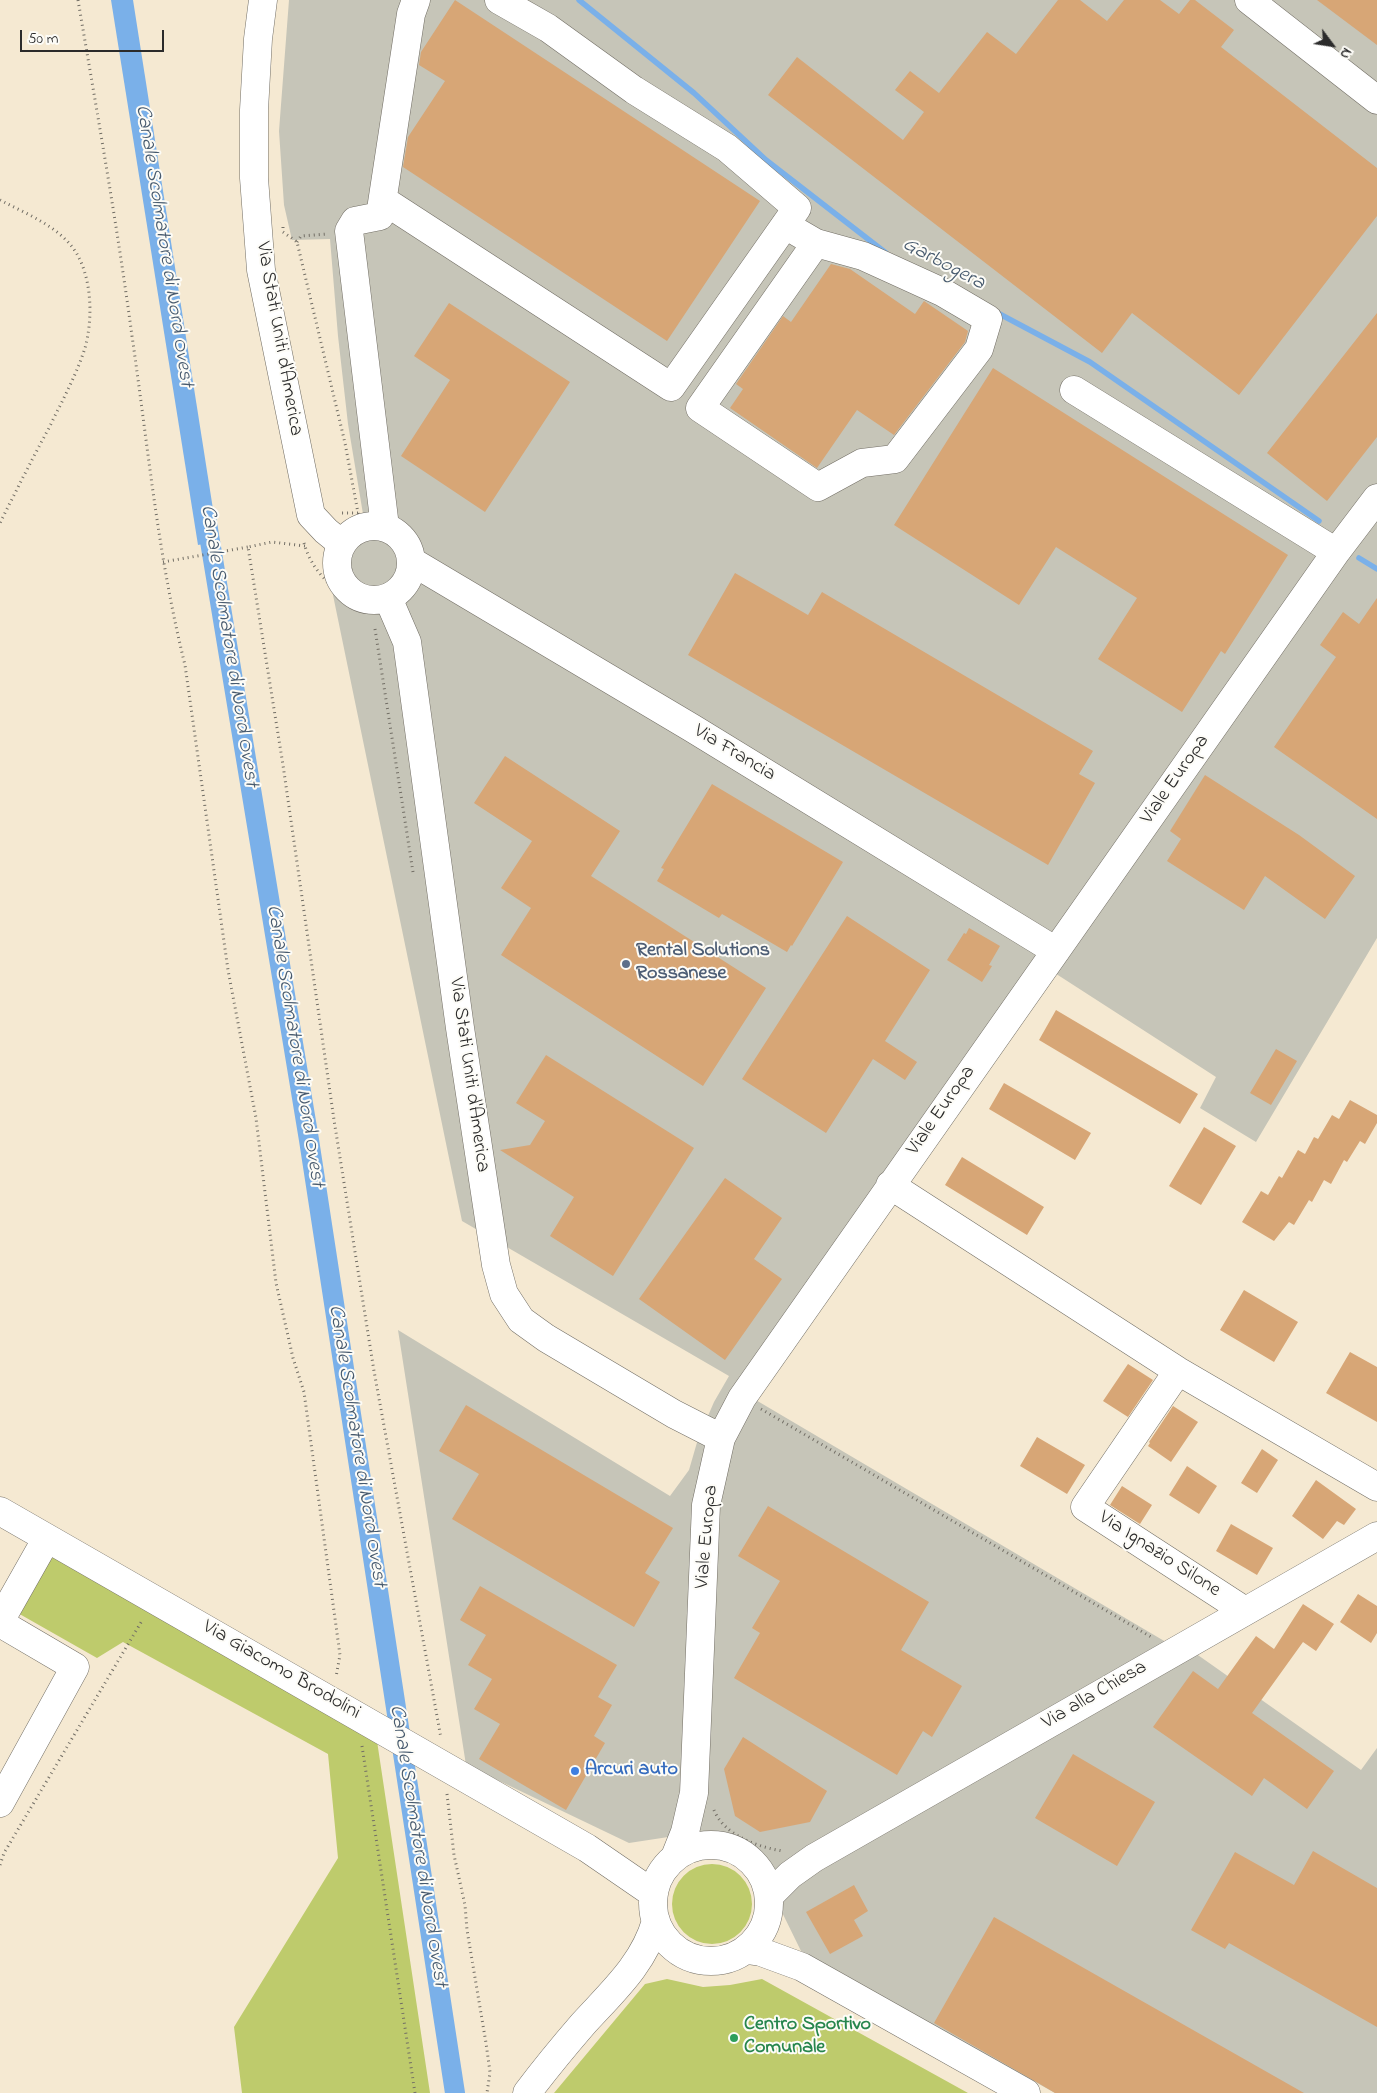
<!DOCTYPE html>
<style>
body{margin:0}
#map{position:relative;width:1377px;height:2093px;overflow:hidden;background:#f5e9d2;font-family:"Indie Flower",sans-serif}
canvas{display:block}
.north{position:absolute;left:1307px;top:20px;width:50px;height:50px;-webkit-text-stroke:4px #fdfcf7;paint-order:stroke;rotate:121deg;font-size:14px;font-weight:700;line-height:20px;text-align:center;color:#2b2b2b}
.north::after{content:'';display:block;margin:auto;width:18px;height:22px;background:#2b2b2b;clip-path:polygon(50% 0,100% 100%,50% 72%,0 100%)}
.scale{position:absolute;left:20px;top:30px;width:144px;height:22px;box-sizing:border-box;border:2px solid #2b2b2b;border-top:0;padding-left:6px;font-size:15px;line-height:18px;white-space:nowrap;color:#2b2b2b;-webkit-text-stroke:4px #fdfcf7;paint-order:stroke}
</style>
<div id="map">
<canvas width="1377" height="2093"></canvas>
<div class="north">N</div>
<div class="scale">50 m</div>
</div>
<script>
const g = document.querySelector('canvas').getContext('2d');
g.lineJoin = 'round';
function fillPath(path, color) { g.fillStyle = color; g.fill(path, 'evenodd'); }
function trace(path, color, width, dash) { g.strokeStyle = color; g.lineWidth = width; g.lineCap = dash ? 'butt' : 'round'; g.setLineDash(dash || []); g.stroke(path); }
function write(font, color, halo, rows, align = 'center') {
  g.font = font + ' "Indie Flower",sans-serif'; g.lineWidth = 4; g.setLineDash([]); g.textBaseline = 'middle'; g.strokeStyle = halo; g.fillStyle = color; for (const [text, x, y, turn = 0] of rows) {
    g.save(); g.translate(x, y); g.rotate((+turn || 0) * Math.PI / 180); g.textAlign = isNaN(turn) ? turn : align; if (halo) g.strokeText(text, 0, 0); g.fillText(text, 0, 0); g.restore();
  }
}
fillPath(new Path2D(`
 M 289,0 L 1237,0 L 1377,106 L 1377,938 L 1256,1142 L 1200,1108 L 1216,1077 L 1047,968 L 749,1396 L 1171,1645 L 1195,1653 L 1361,1770 L 1377,1748 L 1377,2093 L 1055,2093 L 801,1951 L 750,1847 L 701,1832 L 629,1843 L 466,1765 L 398,1330 L 670,1496 L 689,1470 L 698,1439 L 714,1402 L 729,1376 L 462,1221 L 327,566 L 356,536 L 364,520 L 348,424 L 338,336 L 330,239 L 292,240 L 284,205 L 279,131 Z
 M 1253,0 L 1377,0 L 1377,94 Z`), '#c6c5b8');
fillPath(new Path2D(`
 M 52,1557 L 59,1558 L 377,1741 L 430,2093 L 242,2093 L 234,2027 L 338,1858 L 328,1754 L 123,1642 L 97,1658 L 16,1612 Z
 M672 1904a40 40 0 1 1 80 0a40 40 0 1 1-80 0Z
 M 667,1979 L 703,1987 L 730,1985 L 762,1979 L 968,2093 L 554,2093 L 645,1984 Z`), '#becb6c');
fillPath(new Path2D(`
 M 111,0 L 133,0 L 218,541 L 198,545 Z`), '#7ab0e9');
trace(new Path2D(`
 M 579,0 L 694,93 L 766,160 L 886,253
 M 994,311 L 1090,362 L 1319,521
 M 1359,558 L 1377,569`), '#7ab0e9', 5.5);
trace(new Path2D(`
 M 206,517 L 309,1140 L 455,2093`), '#7ab0e9', 20);
fillPath(new Path2D(`
 M 455,0 L 760,201 L 667,341 L 403,167 L 408,137 L 445,81 L 419,65 L 421,52 Z
 M 1058,0 L 1080,0 L 1107,21 L 1124,0 L 1160,0 L 1179,14 L 1190,0 L 1195,0 L 1234,30 L 1221,47 L 1377,168 L 1377,216 L 1239,395 L 1132,313 L 1102,353 L 768,95 L 797,57 L 903,140 L 924,112 L 895,90 L 910,71 L 939,93 L 987,32 L 1016,54 Z
 M 1317,0 L 1377,0 L 1377,45 Z
 M 831,264 L 850,269 L 915,314 L 924,301 L 968,331 L 965,342 L 894,435 L 857,410 L 817,468 L 730,408 L 743,389 L 736,384 L 783,316 L 791,322 Z
 M 449,303 L 570,382 L 485,512 L 401,456 L 450,380 L 414,356 Z
 M 1377,313 L 1377,437 L 1327,501 L 1267,453 Z
 M 993,368 L 1288,555 L 1225,654 L 1221,651 L 1182,712 L 1098,659 L 1137,598 L 1056,547 L 1019,605 L 894,525 Z
 M 735,573 L 808,615 L 822,592 L 1093,751 L 1079,774 L 1095,783 L 1048,865 L 688,655 Z
 M 1377,598 L 1377,819 L 1274,747 L 1336,657 L 1320,645 L 1343,612 L 1359,624 Z
 M 505,756 L 620,831 L 591,876 L 766,988 L 703,1086 L 501,955 L 531,908 L 501,888 L 532,841 L 474,803 Z
 M 1205,775 L 1299,835 L 1355,876 L 1325,919 L 1265,876 L 1244,910 L 1167,861 L 1181,839 L 1170,831 Z
 M 712,784 L 843,862 L 792,946 L 791,945 L 787,952 L 722,914 L 719,918 L 657,881 L 664,869 L 661,868 Z
 M 847,916 L 930,970 L 885,1041 L 917,1062 L 905,1080 L 873,1059 L 826,1133 L 742,1079 Z
 M 969,928 L 1000,946 L 989,965 L 992,966 L 982,982 L 947,960 L 964,933 L 966,934 Z
 M 1056,1010 L 1198,1094 L 1180,1124 L 1039,1040 Z
 M 1276,1049 L 1297,1061 L 1271,1105 L 1250,1093 Z
 M 546,1055 L 694,1148 L 613,1276 L 550,1236 L 574,1197 L 500,1150 L 530,1145 L 545,1121 L 516,1103 Z
 M 1004,1083 L 1091,1133 L 1075,1160 L 989,1109 Z
 M 1350,1100 L 1377,1115 L 1377,1123 L 1365,1144 L 1360,1141 L 1347,1162 L 1344,1160 L 1331,1184 L 1324,1180 L 1312,1202 L 1309,1200 L 1294,1225 L 1289,1222 L 1274,1241 L 1242,1222 L 1261,1191 L 1268,1195 L 1279,1176 L 1282,1178 L 1298,1150 L 1305,1154 L 1314,1137 L 1318,1139 L 1332,1115 L 1339,1119 Z
 M 1204,1127 L 1236,1146 L 1201,1205 L 1169,1186 Z
 M 962,1157 L 1044,1207 L 1027,1235 L 945,1185 Z
 M 725,1178 L 782,1218 L 754,1259 L 782,1279 L 725,1360 L 639,1299 Z
 M 1244,1290 L 1298,1322 L 1274,1362 L 1220,1330 Z
 M 1350,1352 L 1377,1367 L 1377,1422 L 1326,1393 Z
 M 1128,1364 L 1153,1380 L 1128,1417 L 1103,1401 Z
 M 466,1405 L 673,1528 L 645,1573 L 660,1582 L 634,1627 L 452,1519 L 479,1474 L 439,1451 Z
 M 1173,1406 L 1198,1422 L 1171,1462 L 1148,1446 L 1150,1443 L 1149,1442 Z
 M 1037,1437 L 1085,1465 L 1067,1494 L 1020,1466 Z
 M 1262,1449 L 1278,1460 L 1257,1493 L 1241,1483 Z
 M 1187,1466 L 1217,1486 L 1199,1514 L 1169,1495 Z
 M 1316,1480 L 1356,1509 L 1344,1525 L 1337,1521 L 1323,1539 L 1292,1516 Z
 M 1122,1486 L 1152,1505 L 1140,1524 L 1110,1505 Z
 M 768,1506 L 929,1602 L 901,1650 L 962,1686 L 932,1737 L 923,1731 L 897,1775 L 734,1678 L 760,1633 L 752,1628 L 780,1581 L 738,1556 Z
 M 1231,1524 L 1273,1548 L 1257,1575 L 1216,1551 Z
 M 480,1586 L 617,1665 L 598,1697 L 612,1705 L 594,1736 L 605,1743 L 566,1810 L 479,1759 L 500,1724 L 474,1709 L 492,1679 L 468,1665 L 486,1635 L 460,1620 Z
 M 1358,1594 L 1377,1606 L 1377,1633 L 1371,1643 L 1340,1622 Z
 M 1303,1604 L 1334,1624 L 1316,1651 L 1303,1642 L 1252,1713 L 1334,1771 L 1307,1809 L 1264,1778 L 1252,1796 L 1153,1727 L 1193,1671 L 1218,1689 L 1256,1636 L 1274,1649 Z
 M 743,1737 L 827,1791 L 810,1822 L 760,1832 L 735,1816 L 724,1769 Z
 M 1073,1754 L 1155,1802 L 1117,1866 L 1035,1818 Z
 M 1313,1851 L 1377,1888 L 1377,2027 L 1229,1943 L 1225,1949 L 1191,1930 L 1235,1852 L 1294,1885 Z
 M 854,1885 L 868,1911 L 854,1920 L 863,1936 L 830,1954 L 806,1912 Z
 M 994,1917 L 1304,2093 L 1055,2093 L 1038,2083 L 934,2023 Z`), '#d7a676');
const minor = new Path2D(`
 M 263,0 L 258,39 L 254,110 L 254,178 L 261,270 L 311,515 L 326,531 L 342,544
 M 1249,0 L 1377,100
 M 383,200 L 671,387 L 797,208 L 727,148 L 634,90 L 548,28 L 499,0
 M 785,225 L 816,243 L 700,408 L 818,487 L 862,463 L 895,459 L 979,349 L 988,319 L 942,292 L 863,256 L 816,243
 M 1074,390 L 1336,552
 M337 563a37 37 0 1 1 74 0a37 37 0 1 1-74 0Z
 M 385,527 L 349,231 L 355,221 L 380,216 L 411,14 L 416,0
 M 411,561 L 692,728 L 1056,951
 M 388,598 L 407,642 L 460,1028 L 496,1265 L 504,1294 L 521,1320 L 546,1338 L 674,1414 L 721,1438
 M 890,1185 L 1178,1371 L 1377,1487
 M 1178,1371 L 1085,1507 L 1245,1611
 M 0,1511 L 587,1848 L 654,1894
 M 0,1621 L 47,1538
 M 0,1623 L 75,1667 L 0,1803
 M653 1903a58 58 0 1 1 116 0a58 58 0 1 1-116 0Z
 M 675,1857 L 685,1832 L 694,1793 L 706,1505 L 721,1438 L 742,1398 L 1336,552 L 1377,498
 M 770,1895 L 790,1875 L 814,1858 L 1377,1536
 M 747,1950 L 761,1952 L 802,1967 L 1026,2093
 M 527,2093 C 545,2069 564,2046 583,2024 C 612,1992 644,1964 656,1921`);
trace(minor, '#726e65', 29);
trace(new Path2D(`
 M 78,0 C 97,112 117,224 132,336 C 148,446 158,557 185,665 L 228,970 L 256,1118 L 276,1283 L 293,1358 L 304,1392 L 340,1655 L 336,1677
 M 0,200 C 23,212 50,223 68,242 C 92,267 94,316 85,348 C 76,376 62,401 49,428 C 32,459 16,491 0,523
 M 283,227 L 283,232 L 297,242 L 345,443 L 358,513 L 341,513
 M 297,242 L 301,236 L 328,234
 M 304,543 C 313,576 340,595 368,610
 M 305,546 L 272,542 L 248,547 L 283,765 L 334,1120 L 374,1371 L 441,1738
 M 163,562 L 248,547
 M 375,629 L 413,872
 M 761,1409 L 1153,1638
 M 362,1746 L 415,2093
 M 447,1794 L 454,1855 L 465,1905 L 467,1930 L 486,2043 L 490,2072 L 487,2093
 M 714,1810 C 724,1835 757,1847 783,1851
 M 0,1865 L 4,1853 L 143,1619`), '#726e65', 3, [1, 4]);
trace(minor, '#fff', 28);
for (const [x, y, r, color] of [
 [626,964,5,"#5c6f8a"],
 [575,1771,5,"#3f7fe0"],
 [734,2038,5,"#2e9e5b"]
]) { const dot = new Path2D(); dot.arc(x, y, r, 0, 2 * Math.PI); g.fillStyle = color; g.fill(dot); trace(dot, '#fdfcf7', 2); }
write('20px', '#2b2b2b', '#fdfcf7', [
 ["Via Stati Uniti d'America",278,339,80],
 ["Via Francia",734,754,31],
 ["Viale Europa",1176,780,-55],
 ["Via Stati Uniti d'America",468,1075,82],
 ["Viale Europa",942,1111,-55],
 ["Viale Europa",708,1537,-85],
 ["Via Ignazio Silone",1159,1555,33],
 ["Via Giacomo Brodolini",281,1671,30],
 ["Via alla Chiesa",1095,1696,-30]
]);
write('bold 20px', '#4e5e75', '#fdfcf7', [
 ["Rental Solutions",636,952],
 ["Rossanese",636,975]
], 'left');
write('bold 20px', '#366cbe', '#fdfcf7', [
 ["Arcuri auto",585,1771]
], 'left');
write('bold 20px', '#27864d', '#fdfcf7', [
 ["Centro Sportivo",744,2026],
 ["Comunale",744,2049]
], 'left');
write('italic 21px', '#475a6e', '#fdfcf7', [
 ["Canale Scolmatore di Nord Ovest",163,246,81],
 ["Garbogera",943,265,28],
 ["Canale Scolmatore di Nord Ovest",228,646,81],
 ["Canale Scolmatore di Nord Ovest",294,1046,81],
 ["Canale Scolmatore di Nord Ovest",356,1446,81],
 ["Canale Scolmatore di Nord Ovest",417,1846,81]
]);
</script>
